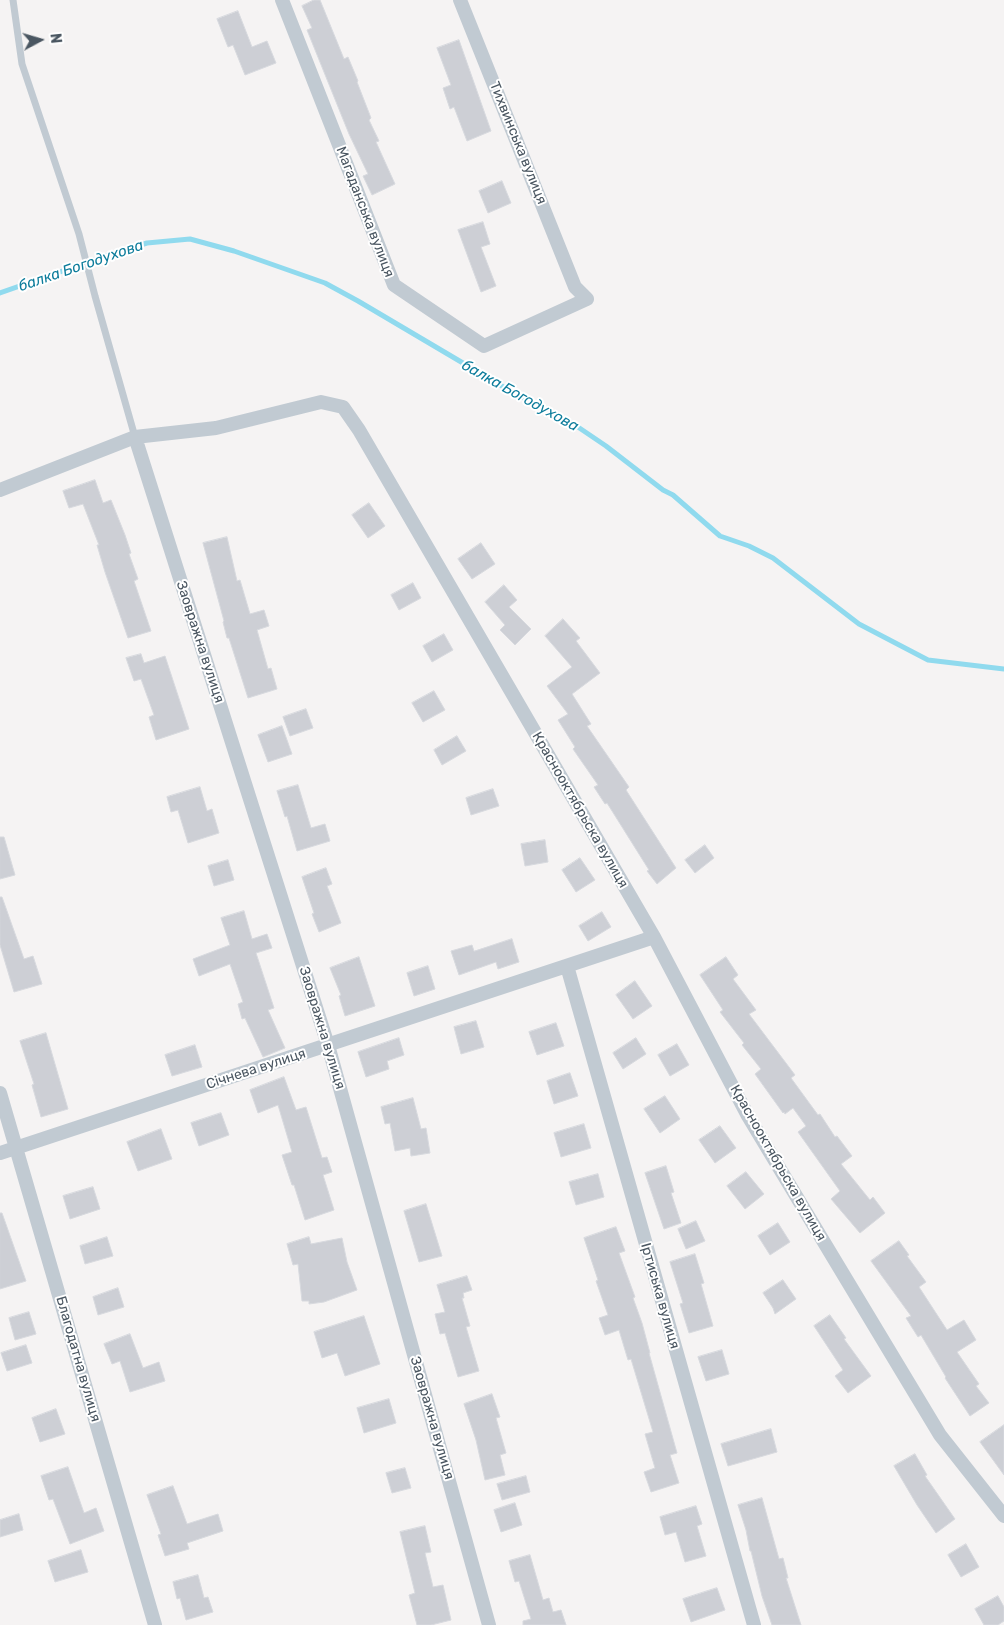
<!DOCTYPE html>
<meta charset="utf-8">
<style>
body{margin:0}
#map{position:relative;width:1004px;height:1625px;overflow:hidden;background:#f5f3f3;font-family:Rubik,sans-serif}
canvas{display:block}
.north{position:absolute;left:15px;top:15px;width:50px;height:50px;-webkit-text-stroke:4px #fff;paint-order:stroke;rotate:84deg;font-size:14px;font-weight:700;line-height:20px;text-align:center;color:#4a5661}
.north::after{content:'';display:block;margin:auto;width:18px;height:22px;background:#4a5661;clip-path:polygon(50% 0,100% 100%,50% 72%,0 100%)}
</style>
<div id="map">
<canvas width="1004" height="1625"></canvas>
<div class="north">N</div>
</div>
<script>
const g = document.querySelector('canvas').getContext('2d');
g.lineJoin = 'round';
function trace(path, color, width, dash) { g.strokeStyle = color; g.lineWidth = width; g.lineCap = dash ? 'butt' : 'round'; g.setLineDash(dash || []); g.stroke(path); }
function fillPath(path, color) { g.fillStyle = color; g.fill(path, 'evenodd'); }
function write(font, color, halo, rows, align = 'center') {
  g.font = font + ' Rubik,sans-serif'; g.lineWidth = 4; g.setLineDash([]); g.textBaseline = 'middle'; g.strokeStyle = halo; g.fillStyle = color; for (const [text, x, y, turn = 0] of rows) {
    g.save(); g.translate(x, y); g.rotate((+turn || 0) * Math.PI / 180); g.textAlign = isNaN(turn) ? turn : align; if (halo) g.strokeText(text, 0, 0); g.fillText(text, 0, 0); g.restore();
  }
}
trace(new Path2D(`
 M 0,293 L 114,253 L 147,243 L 190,239 L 234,251 L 325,283 L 358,301 L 512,392 L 572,423 L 606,446 L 663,490 L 673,495 L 720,536 L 749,546 L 773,558 L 859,624 L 928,660 L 1004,669`), '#90daee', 5);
const building = new Path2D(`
 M 314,0 L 320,0 L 344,59 L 348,57 L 358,81 L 357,82 L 371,118 L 369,120 L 379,141 L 376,142 L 395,184 L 372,195 L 363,176 L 368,174 L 349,134 L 307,30 L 312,28 L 302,6 Z
 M 238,11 L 252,47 L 267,41 L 276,63 L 245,75 L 233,45 L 228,47 L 217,19 Z
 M 459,40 L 491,131 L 467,141 L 454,107 L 450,109 L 443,88 L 451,85 L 437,48 Z
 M 502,181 L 511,203 L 488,213 L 479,191 Z
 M 483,222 L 490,244 L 481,247 L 496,286 L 481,292 L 458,230 Z
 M 95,480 L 103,503 L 111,500 L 125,535 L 131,553 L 129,554 L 138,579 L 134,581 L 151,631 L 128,638 L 105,572 L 97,545 L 99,545 L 83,504 L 69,508 L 63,491 Z
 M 369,503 L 385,526 L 368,538 L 352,515 Z
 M 227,537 L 237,581 L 240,580 L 250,614 L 264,610 L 269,626 L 257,630 L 268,669 L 271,668 L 277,689 L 248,698 L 229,638 L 227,638 L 223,622 L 224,621 L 203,543 Z
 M 481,543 L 495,564 L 472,579 L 458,559 Z
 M 413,583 L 421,598 L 399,610 L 391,595 Z
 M 504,585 L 517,600 L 509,607 L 531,629 L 515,645 L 500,630 L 505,625 L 485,602 Z
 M 563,619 L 580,638 L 576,641 L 600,673 L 572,694 L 591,724 L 587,726 L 629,787 L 626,790 L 676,868 L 657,884 L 647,871 L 649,870 L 607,803 L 605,804 L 594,787 L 598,785 L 573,749 L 575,747 L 558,720 L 568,714 L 547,686 L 572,667 L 545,636 Z
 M 444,634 L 453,650 L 432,662 L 423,646 Z
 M 141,654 L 144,663 L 165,656 L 189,729 L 156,740 L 149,717 L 154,715 L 141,679 L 134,681 L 126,658 Z
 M 434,691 L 445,710 L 423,722 L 412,703 Z
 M 306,709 L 313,728 L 290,736 L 283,717 Z
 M 282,726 L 292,754 L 268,762 L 258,735 Z
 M 457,736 L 466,751 L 442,765 L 434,750 Z
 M 298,785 L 311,828 L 325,824 L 330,841 L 297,851 L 287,816 L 285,817 L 277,791 Z
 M 200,787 L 207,811 L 212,809 L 219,833 L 188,843 L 178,810 L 171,812 L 167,797 Z
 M 493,789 L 499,806 L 471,815 L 466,798 Z
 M 0,837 L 4,837 L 15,875 L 0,879 Z
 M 545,840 L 548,862 L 525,866 L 521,844 Z
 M 705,845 L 714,858 L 695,873 L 685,860 Z
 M 580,858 L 595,880 L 576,892 L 562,870 Z
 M 228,860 L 234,880 L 214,886 L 208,866 Z
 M 326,868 L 332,884 L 327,886 L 341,923 L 319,932 L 312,914 L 314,913 L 302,877 Z
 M 0,897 L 2,897 L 24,959 L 33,956 L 42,984 L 14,992 L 0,945 Z
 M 244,911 L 252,939 L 267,934 L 272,948 L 256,953 L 274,1008 L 268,1010 L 285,1048 L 263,1057 L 245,1018 L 242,1019 L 238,1004 L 243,1002 L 230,964 L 199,976 L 193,959 L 230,945 L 221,918 Z
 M 602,912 L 611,927 L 588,941 L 579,926 Z
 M 512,939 L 519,962 L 498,969 L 496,962 L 459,975 L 451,951 L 472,945 L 474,951 Z
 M 359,957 L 375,1006 L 345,1016 L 339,996 L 341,995 L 330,968 Z
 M 726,957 L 738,975 L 733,979 L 756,1010 L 749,1014 L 795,1075 L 791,1078 L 818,1115 L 820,1114 L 835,1137 L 837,1136 L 852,1156 L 841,1164 L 870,1200 L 873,1197 L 885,1213 L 860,1233 L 831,1199 L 840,1191 L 798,1132 L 806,1126 L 793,1108 L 785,1114 L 784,1112 L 783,1113 L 755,1074 L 761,1069 L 742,1045 L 744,1043 L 720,1012 L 723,1010 L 700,975 Z
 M 428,966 L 435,989 L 414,996 L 407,973 Z
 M 635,981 L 652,1006 L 633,1019 L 616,995 Z
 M 476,1021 L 484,1047 L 461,1054 L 454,1027 Z
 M 556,1023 L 564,1046 L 537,1055 L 529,1032 Z
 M 46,1033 L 68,1109 L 41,1117 L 32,1085 L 34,1084 L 20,1041 Z
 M 399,1038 L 404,1055 L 387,1061 L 389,1069 L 366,1077 L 358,1052 Z
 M 636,1038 L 646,1054 L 623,1069 L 613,1053 Z
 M 677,1044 L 689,1065 L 670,1076 L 658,1055 Z
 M 195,1045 L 202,1067 L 172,1076 L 165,1055 Z
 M 570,1073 L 578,1096 L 554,1104 L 547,1081 Z
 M 284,1077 L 296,1110 L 306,1107 L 322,1158 L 327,1157 L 332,1172 L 323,1175 L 334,1210 L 305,1220 L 294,1185 L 292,1185 L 282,1155 L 292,1152 L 278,1105 L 258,1113 L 250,1090 Z
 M 665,1096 L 680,1119 L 660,1133 L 644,1109 Z
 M 413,1098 L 421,1129 L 426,1128 L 430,1153 L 411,1156 L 410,1148 L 395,1151 L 390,1123 L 385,1124 L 381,1107 Z
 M 221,1113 L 229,1135 L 199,1146 L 191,1123 Z
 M 584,1124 L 591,1148 L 561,1157 L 554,1133 Z
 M 720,1126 L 736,1148 L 715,1163 L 699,1140 Z
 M 161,1129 L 172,1159 L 138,1171 L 127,1142 Z
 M 666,1166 L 674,1192 L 671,1193 L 681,1223 L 664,1229 L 645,1173 Z
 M 746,1172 L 764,1194 L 745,1209 L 727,1186 Z
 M 598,1174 L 604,1197 L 576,1205 L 569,1182 Z
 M 93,1187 L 100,1209 L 70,1219 L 63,1196 Z
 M 426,1204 L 442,1256 L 419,1262 L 404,1211 Z
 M 0,1213 L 2,1213 L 26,1281 L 0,1289 Z
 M 696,1221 L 705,1241 L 686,1249 L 678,1229 Z
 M 778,1223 L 790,1242 L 770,1255 L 758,1236 Z
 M 616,1227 L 625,1251 L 619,1253 L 635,1297 L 633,1298 L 642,1323 L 650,1353 L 649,1353 L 677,1453 L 670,1455 L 679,1483 L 651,1492 L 644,1472 L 655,1468 L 645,1434 L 653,1432 L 631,1359 L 628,1360 L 619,1330 L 605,1335 L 599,1318 L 608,1315 L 596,1281 L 598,1280 L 584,1238 Z
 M 107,1237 L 113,1256 L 85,1264 L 80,1246 Z
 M 309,1237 L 311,1244 L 342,1238 L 347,1262 L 357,1290 L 324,1302 L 309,1304 L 309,1301 L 302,1301 L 298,1264 L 293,1265 L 287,1244 Z
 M 899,1241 L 909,1255 L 907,1256 L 926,1282 L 919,1287 L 947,1330 L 964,1320 L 976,1340 L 957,1352 L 979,1384 L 976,1386 L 989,1403 L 970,1416 L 945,1378 L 946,1377 L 921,1335 L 918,1337 L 906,1318 L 911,1316 L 871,1261 Z
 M 695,1254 L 704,1283 L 701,1284 L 713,1326 L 689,1333 L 680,1304 L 683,1303 L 670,1262 Z
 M 467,1276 L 472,1290 L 463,1293 L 464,1298 L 462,1298 L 470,1326 L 466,1327 L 479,1371 L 458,1377 L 445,1333 L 440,1334 L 435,1314 L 445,1312 L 437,1285 Z
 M 783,1280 L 796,1299 L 775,1314 L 773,1308 L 763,1293 Z
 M 118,1288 L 124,1307 L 98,1315 L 93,1297 Z
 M 29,1312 L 36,1334 L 15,1340 L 9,1318 Z
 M 830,1315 L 846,1338 L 844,1339 L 871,1376 L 848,1393 L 835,1376 L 843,1370 L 814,1326 Z
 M 364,1316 L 380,1364 L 345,1376 L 337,1353 L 322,1358 L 314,1332 Z
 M 130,1334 L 143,1368 L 159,1362 L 165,1381 L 130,1392 L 120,1361 L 112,1364 L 104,1344 Z
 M 26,1345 L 32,1363 L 7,1371 L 1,1353 Z
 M 722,1350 L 729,1374 L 706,1381 L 698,1357 Z
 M 492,1394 L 500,1417 L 496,1418 L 506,1453 L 500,1455 L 505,1475 L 485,1480 L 476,1440 L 464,1404 Z
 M 389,1399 L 396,1423 L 364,1433 L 357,1408 Z
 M 56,1409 L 65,1434 L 40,1442 L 32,1418 Z
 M 1004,1425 L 1004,1475 L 980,1442 Z
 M 771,1429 L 777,1452 L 728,1466 L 721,1444 Z
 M 915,1454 L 927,1475 L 925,1476 L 955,1519 L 936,1533 L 917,1505 L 894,1466 Z
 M 68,1467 L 84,1513 L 96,1508 L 104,1531 L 70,1544 L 53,1499 L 49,1500 L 41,1476 Z
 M 405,1468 L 411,1488 L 392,1493 L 386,1473 Z
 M 526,1476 L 530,1492 L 502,1500 L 497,1484 Z
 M 173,1486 L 187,1524 L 218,1514 L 223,1531 L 187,1543 L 189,1549 L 165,1556 L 158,1535 L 161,1534 L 147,1495 Z
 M 762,1498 L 779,1559 L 783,1558 L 788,1578 L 786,1578 L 801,1625 L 772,1625 L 762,1596 L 751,1551 L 750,1551 L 746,1530 L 738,1505 Z
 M 515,1503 L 522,1525 L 501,1532 L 494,1510 Z
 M 696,1506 L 702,1524 L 697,1526 L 706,1556 L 685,1562 L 676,1532 L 665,1535 L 660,1517 Z
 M 19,1514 L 23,1530 L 0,1537 L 0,1520 Z
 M 425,1526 L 431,1552 L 425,1553 L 433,1587 L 443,1585 L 451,1620 L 431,1625 L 417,1625 L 409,1595 L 415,1593 L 400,1532 Z
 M 966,1544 L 979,1567 L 961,1577 L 948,1555 Z
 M 81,1550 L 88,1572 L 55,1582 L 48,1561 Z
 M 530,1555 L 543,1600 L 549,1598 L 553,1612 L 561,1610 L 566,1625 L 523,1625 L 523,1621 L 531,1619 L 519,1581 L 515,1582 L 509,1561 Z
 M 198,1575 L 204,1598 L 208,1597 L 213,1612 L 186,1620 L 180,1598 L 177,1599 L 173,1582 Z
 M 717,1588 L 725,1610 L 691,1622 L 683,1599 Z
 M 998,1596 L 1004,1607 L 1004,1621 L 998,1625 L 984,1625 L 975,1609 Z`);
fillPath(building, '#cdcfd5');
trace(building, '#d7d9de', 1);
trace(new Path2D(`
 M 13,0 L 22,64 L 79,234 L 95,296 L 135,437`), '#c1cad2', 7);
trace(new Path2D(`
 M 282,0 L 394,285 L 484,346 L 587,299 L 575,287 L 460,0
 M 135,437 L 328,1045 L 489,1625
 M 0,490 L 135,437 L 216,428 L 321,402 L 343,407 L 359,430 L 654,937 L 748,1116 L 940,1435 L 1004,1516
 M 567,966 L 754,1625
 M 0,1093 L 155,1625
 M 0,1153 L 654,937`), '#c1cad2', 14);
write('14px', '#4a5661', '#fff', [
 ["Тихвинська вулиця",518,143,68],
 ["Магаданська вулиця",365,212,69],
 ["Заовражна вулиця",200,642,72],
 ["Краснооктябрьска вулиця",580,810,60],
 ["Заовражна вулиця",322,1028,73],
 ["Січнева вулиця",256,1069,-18],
 ["Краснооктябрьска вулиця",778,1163,60],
 ["Іртиська вулиця",660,1296,74],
 ["Благодатна вулиця",78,1359,74],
 ["Заовражна вулиця",432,1418,74]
]);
write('italic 15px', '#0c7c9b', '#fff', [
 ["балка Богодухова",81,266,-19],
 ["балка Богодухова",520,396,29]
]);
</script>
